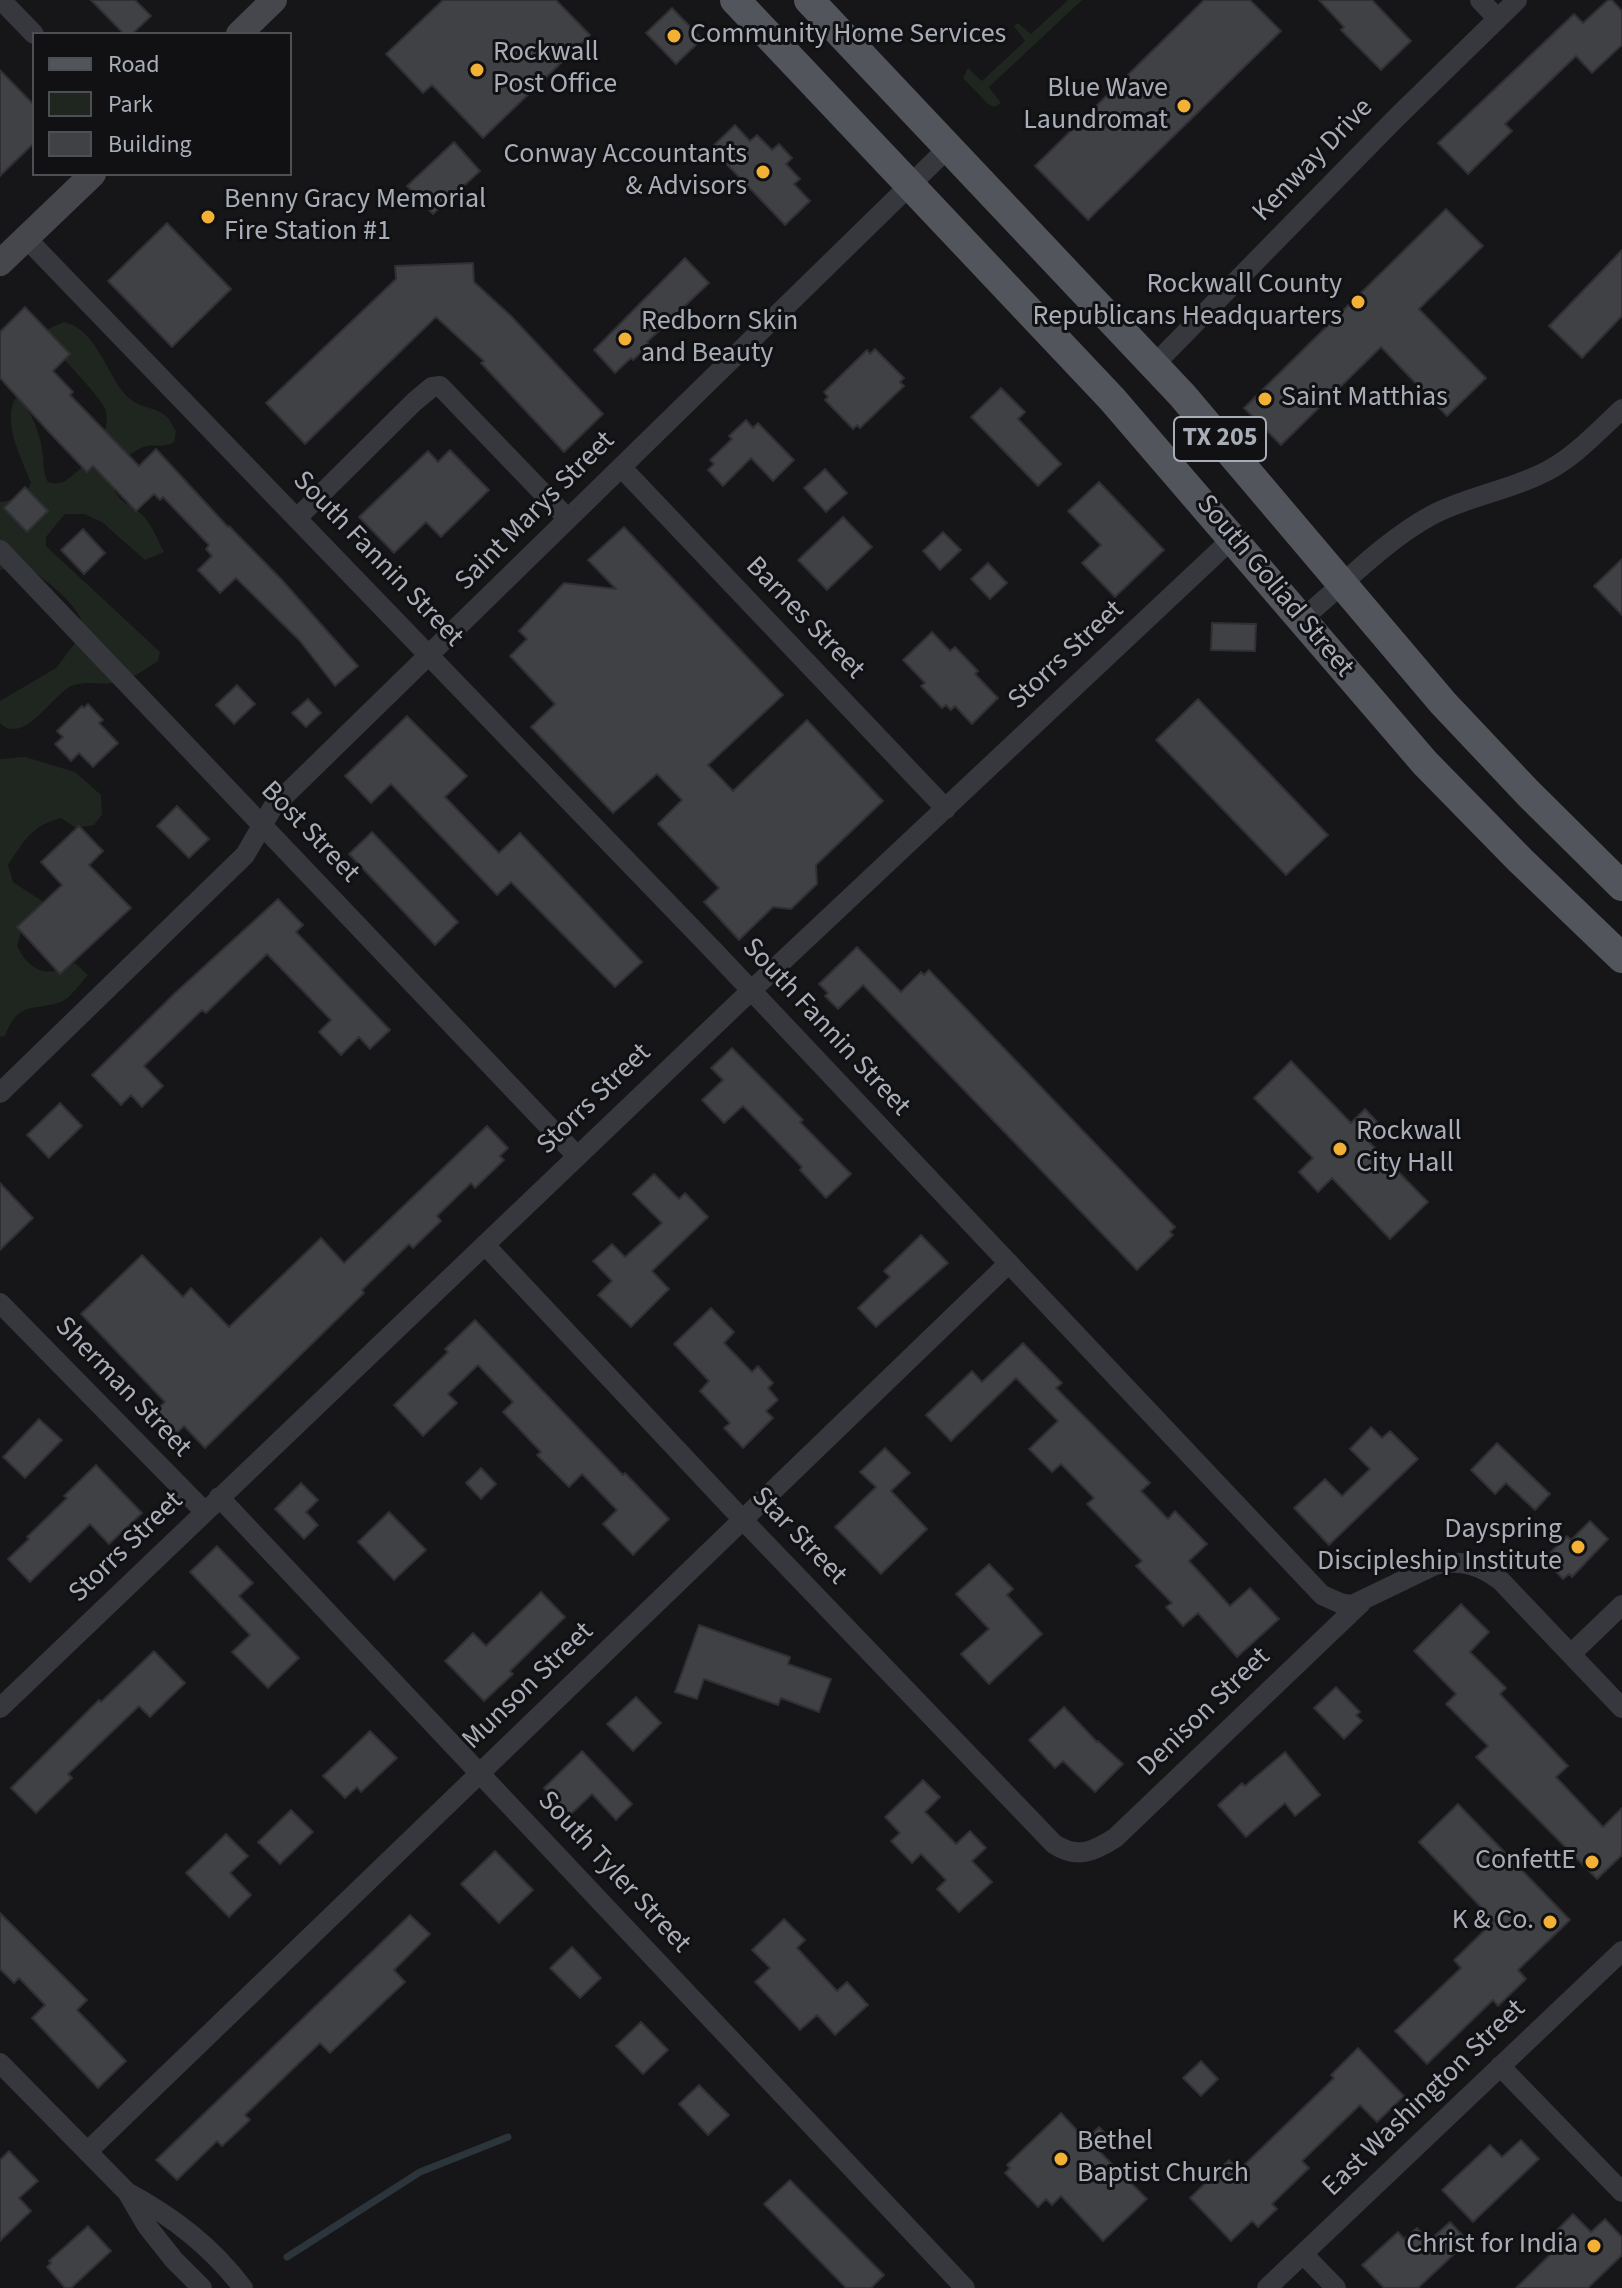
<!DOCTYPE html>
<style>
body{margin:0}
#map{position:relative;width:1622px;height:2288px;overflow:hidden;background:#161618;font-family:"Source Sans 3",sans-serif}
canvas{display:block}
.legend{position:absolute;left:32px;top:32px;width:260px;height:144px;box-sizing:border-box;background:#111113;border:2px solid #4d4f55;margin:0;padding:10px 14px;list-style:none;font-size:24px;color:#a8adb8}
.legend li{display:flex;align-items:center;gap:16px;height:40px}
.legend b{width:40px;border:2px solid #4d4f55}
</style>
<div id="map">
<canvas width="1622" height="2288"></canvas>
<ul class="legend">
<li><b style="height:10px;background:#53555c"></b>Road</li>
<li><b style="height:22px;background:#1e261f"></b>Park</li>
<li><b style="height:22px;background:#404145"></b>Building</li>
</ul>
</div>
<script>
const g = document.querySelector('canvas').getContext('2d');
g.lineJoin = 'round';
function fillPath(path, color) { g.fillStyle = color; g.fill(path, 'evenodd'); }
function trace(path, color, width, dash) { g.strokeStyle = color; g.lineWidth = width; g.lineCap = dash ? 'butt' : 'round'; g.setLineDash(dash || []); g.stroke(path); }
function write(font, color, halo, rows, align = 'center') {
  g.font = font + ' "Source Sans 3",sans-serif'; g.lineWidth = 6; g.setLineDash([]); g.textBaseline = 'middle'; g.strokeStyle = halo; g.fillStyle = color; for (const [text, x, y, turn = 0] of rows) {
    g.save(); g.translate(x, y); g.rotate((+turn || 0) * Math.PI / 180); g.textAlign = isNaN(turn) ? turn : align; if (halo) g.strokeText(text, 0, 0); g.fillText(text, 0, 0); g.restore();
  }
}
fillPath(new Path2D(`
 M 1068,0 L 1082,0 L 989,87 L 1001,103 L 994,107 L 988,104 L 963,78 L 968,68 L 982,81 L 1025,41 L 1014,26 L 1018,23 L 1031,34 Z
 M 64,322 C 95,329 105,369 123,392 C 139,411 151,404 166,416 C 170,419 173,427 176,431 L 174,442 C 161,449 154,443 144,447 C 127,453 103,476 117,495 C 124,505 139,509 146,519 C 153,528 158,541 164,552 L 145,560 L 102,522 L 84,514 L 65,514 L 46,537 L 46,546 L 160,652 L 158,661 C 144,670 131,680 114,683 C 97,685 79,679 65,690 C 50,701 21,745 0,723 L 0,701 L 56,668 L 84,631 C 82,605 43,578 22,564 L 0,570 L 0,502 C 14,500 25,496 31,483 C 22,459 0,419 17,396 C 32,411 41,435 43,456 C 44,466 43,473 48,482 C 62,487 69,478 80,469 C 95,457 112,429 105,409 C 102,398 55,350 44,338 L 48,329 Z
 M 25,757 L 75,772 L 101,795 L 102,814 L 94,825 L 76,828 L 61,818 C 31,826 24,841 8,865 L 13,882 L 42,901 L 38,920 L 22,929 L 17,946 C 31,974 49,978 75,963 L 88,975 C 80,983 71,998 61,1002 C 30,1012 20,1000 5,1036 L 0,1037 L 0,759 Z`), '#1e261f');
trace(new Path2D(`
 M 287,2257 L 420,2172 L 508,2137`), '#2c353c', 7);
const building = new Path2D(`
 M 91,0 L 135,0 L 151,16 L 132,34 L 124,34 Z
 M 443,0 L 556,0 L 590,35 L 483,138 L 432,85 L 423,93 L 386,54 Z
 M 1204,0 L 1250,0 L 1281,31 L 1088,220 L 1035,166 Z
 M 1319,0 L 1372,0 L 1411,41 L 1381,70 L 1341,30 L 1344,27 Z
 M 1608,0 L 1612,0 L 1622,11 L 1622,45 L 1592,73 L 1576,56 L 1505,124 L 1512,131 L 1468,174 L 1438,143 L 1574,14 L 1583,23 Z
 M 672,8 L 702,39 L 676,64 L 646,33 Z
 M 0,70 L 34,105 L 34,143 L 0,176 Z
 M 735,125 L 750,141 L 757,135 L 772,150 L 779,144 L 792,158 L 786,164 L 800,179 L 794,184 L 810,201 L 785,225 L 711,148 Z
 M 454,142 L 480,171 L 433,214 L 407,186 Z
 M 1446,209 L 1483,246 L 1419,309 L 1486,378 L 1447,416 L 1381,347 L 1281,445 L 1244,408 Z
 M 167,223 L 231,289 L 172,347 L 108,281 Z
 M 1622,250 L 1622,316 L 1582,358 L 1549,326 Z
 M 685,258 L 709,283 L 647,342 L 649,345 L 633,360 L 631,358 L 615,373 L 594,350 Z
 M 473,263 L 474,282 L 511,316 L 603,414 L 564,452 L 481,363 L 484,361 L 436,317 L 305,444 L 266,403 L 396,279 L 395,266 Z
 M 25,307 L 70,354 L 53,371 L 73,392 L 70,395 L 139,466 L 156,449 L 228,527 L 229,526 L 282,580 L 358,666 L 335,686 L 300,641 L 236,578 L 220,593 L 198,570 L 212,556 L 206,549 L 209,545 L 163,497 L 160,500 L 154,494 L 136,511 L 93,466 L 87,472 L 48,431 L 0,378 L 0,332 Z
 M 875,349 L 904,378 L 900,382 L 904,386 L 860,428 L 857,425 L 853,429 L 825,400 L 828,397 L 824,392 L 867,350 L 870,354 Z
 M 1001,388 L 1025,412 L 1018,419 L 1061,464 L 1038,486 L 971,417 Z
 M 746,420 L 753,428 L 758,423 L 794,460 L 773,481 L 751,458 L 723,486 L 708,470 L 714,464 L 710,460 L 732,439 L 729,436 Z
 M 450,450 L 489,490 L 441,537 L 426,522 L 394,553 L 359,517 L 428,451 L 438,462 Z
 M 825,469 L 847,493 L 826,512 L 804,488 Z
 M 1099,482 L 1164,550 L 1115,597 L 1082,563 L 1101,545 L 1068,511 Z
 M 25,487 L 48,511 L 27,532 L 4,508 Z
 M 843,517 L 872,547 L 827,590 L 798,560 Z
 M 624,527 L 783,695 L 708,765 L 733,791 L 807,720 L 883,801 L 816,865 L 817,884 L 791,909 L 773,907 L 739,940 L 704,902 L 719,888 L 658,824 L 682,800 L 657,774 L 613,813 L 531,727 L 555,704 L 510,656 L 527,639 L 519,631 L 564,583 L 616,589 L 588,560 Z
 M 83,529 L 105,553 L 84,574 L 61,550 Z
 M 943,532 L 961,550 L 940,570 L 923,551 Z
 M 1622,559 L 1622,615 L 1594,586 Z
 M 988,563 L 1007,583 L 990,599 L 971,579 Z
 M 1212,623 L 1256,624 L 1255,651 L 1211,650 Z
 M 932,632 L 950,651 L 955,647 L 978,671 L 975,674 L 998,698 L 972,724 L 955,706 L 951,710 L 946,705 L 942,708 L 921,686 L 925,683 L 903,660 Z
 M 237,685 L 255,704 L 234,724 L 216,705 Z
 M 308,699 L 321,713 L 306,727 L 292,713 Z
 M 1198,699 L 1328,835 L 1286,875 L 1156,740 Z
 M 88,704 L 103,720 L 99,723 L 118,743 L 93,767 L 79,753 L 71,761 L 55,744 L 63,737 L 57,731 L 82,706 L 84,708 Z
 M 407,716 L 467,776 L 445,797 L 499,853 L 520,833 L 642,962 L 615,987 L 511,882 L 497,895 L 391,784 L 371,803 L 345,776 Z
 M 177,806 L 209,839 L 189,858 L 157,826 Z
 M 79,826 L 103,851 L 89,865 L 131,908 L 60,974 L 17,927 L 62,885 L 41,862 Z
 M 372,832 L 458,922 L 435,945 L 349,854 Z
 M 278,899 L 303,925 L 296,932 L 390,1030 L 370,1049 L 359,1037 L 341,1055 L 319,1032 L 331,1020 L 267,954 L 206,1013 L 202,1010 L 144,1066 L 163,1086 L 142,1107 L 131,1095 L 121,1105 L 92,1075 L 174,994 Z
 M 857,947 L 901,992 L 921,972 L 924,975 L 929,970 L 1175,1227 L 1170,1232 L 1173,1235 L 1137,1270 L 863,985 L 838,1009 L 825,996 L 828,993 L 819,984 Z
 M 732,1048 L 803,1120 L 800,1122 L 851,1174 L 826,1198 L 800,1170 L 802,1167 L 743,1106 L 724,1123 L 702,1100 L 723,1080 L 711,1068 Z
 M 1291,1061 L 1351,1123 L 1365,1109 L 1383,1128 L 1369,1142 L 1428,1202 L 1390,1239 L 1332,1178 L 1318,1192 L 1299,1172 L 1313,1158 L 1254,1098 Z
 M 60,1103 L 82,1126 L 49,1158 L 27,1135 Z
 M 487,1126 L 508,1148 L 500,1156 L 504,1160 L 475,1188 L 471,1183 L 437,1216 L 441,1221 L 413,1248 L 409,1244 L 362,1290 L 364,1293 L 205,1448 L 184,1426 L 177,1433 L 156,1410 L 165,1402 L 81,1314 L 142,1255 L 183,1297 L 191,1288 L 229,1327 L 321,1238 L 344,1263 Z
 M 654,1174 L 679,1199 L 685,1193 L 708,1217 L 652,1271 L 669,1289 L 631,1327 L 598,1295 L 612,1281 L 593,1261 L 612,1244 L 625,1257 L 662,1223 L 633,1194 Z
 M 0,1183 L 33,1218 L 0,1250 Z
 M 921,1235 L 948,1263 L 876,1327 L 858,1308 L 890,1277 L 884,1271 Z
 M 711,1308 L 734,1332 L 724,1343 L 752,1372 L 758,1366 L 773,1383 L 768,1388 L 778,1400 L 766,1411 L 773,1418 L 743,1448 L 724,1428 L 730,1423 L 700,1391 L 709,1381 L 674,1344 Z
 M 475,1320 L 623,1475 L 625,1473 L 669,1519 L 633,1555 L 603,1524 L 617,1510 L 582,1474 L 569,1487 L 537,1455 L 541,1452 L 503,1412 L 513,1402 L 478,1365 L 448,1394 L 457,1403 L 423,1436 L 394,1405 L 448,1352 L 445,1349 Z
 M 1023,1343 L 1062,1383 L 1056,1388 L 1150,1483 L 1141,1491 L 1168,1519 L 1175,1511 L 1207,1544 L 1189,1561 L 1230,1606 L 1250,1588 L 1279,1619 L 1237,1657 L 1198,1613 L 1183,1626 L 1166,1607 L 1172,1603 L 1136,1566 L 1142,1561 L 1087,1504 L 1094,1498 L 1061,1464 L 1052,1472 L 1029,1449 L 1058,1421 L 1016,1378 L 951,1441 L 926,1415 L 972,1371 L 982,1382 Z
 M 39,1419 L 62,1440 L 25,1478 L 3,1457 Z
 M 1371,1427 L 1382,1438 L 1390,1431 L 1418,1459 L 1329,1545 L 1294,1508 L 1325,1479 L 1342,1496 L 1370,1469 L 1350,1449 Z
 M 1497,1443 L 1550,1494 L 1535,1510 L 1506,1483 L 1495,1494 L 1471,1470 Z
 M 885,1448 L 910,1473 L 891,1491 L 927,1529 L 881,1574 L 835,1527 L 876,1487 L 860,1472 Z
 M 96,1465 L 142,1513 L 109,1544 L 90,1524 L 30,1582 L 8,1559 L 29,1539 L 27,1537 L 67,1498 L 64,1496 Z
 M 481,1468 L 496,1484 L 481,1499 L 466,1483 Z
 M 301,1483 L 318,1500 L 306,1512 L 318,1525 L 304,1539 L 275,1509 Z
 M 389,1512 L 426,1550 L 394,1580 L 358,1542 Z
 M 1590,1521 L 1608,1539 L 1572,1577 L 1569,1574 L 1563,1579 L 1546,1561 L 1551,1556 L 1549,1554 L 1567,1536 L 1571,1540 Z
 M 217,1546 L 253,1583 L 239,1596 L 299,1658 L 268,1688 L 232,1652 L 250,1635 L 190,1572 Z
 M 989,1564 L 1013,1589 L 1007,1595 L 1042,1634 L 989,1684 L 961,1654 L 989,1629 L 956,1594 Z
 M 541,1592 L 565,1617 L 510,1671 L 513,1674 L 484,1701 L 445,1661 L 473,1633 L 486,1646 Z
 M 1461,1604 L 1489,1632 L 1470,1652 L 1506,1688 L 1500,1694 L 1568,1766 L 1556,1777 L 1603,1827 L 1622,1808 L 1622,1855 L 1597,1879 L 1476,1757 L 1488,1746 L 1446,1704 L 1456,1694 L 1414,1651 Z
 M 699,1625 L 790,1657 L 788,1664 L 831,1679 L 819,1712 L 781,1698 L 778,1705 L 704,1679 L 697,1699 L 675,1692 Z
 M 154,1651 L 185,1683 L 150,1717 L 139,1706 L 68,1774 L 72,1778 L 36,1813 L 11,1788 L 99,1700 L 101,1702 Z
 M 1336,1687 L 1360,1712 L 1356,1715 L 1362,1721 L 1344,1739 L 1314,1708 Z
 M 636,1697 L 661,1723 L 633,1751 L 607,1724 Z
 M 1064,1707 L 1097,1742 L 1098,1741 L 1123,1764 L 1095,1792 L 1063,1761 L 1055,1768 L 1029,1740 Z
 M 370,1731 L 397,1758 L 361,1792 L 357,1787 L 345,1798 L 323,1776 Z
 M 582,1751 L 632,1804 L 616,1820 L 592,1794 L 570,1815 L 544,1788 Z
 M 1285,1752 L 1320,1795 L 1295,1816 L 1285,1803 L 1246,1837 L 1218,1805 L 1242,1783 L 1245,1786 Z
 M 923,1780 L 940,1797 L 925,1812 L 956,1844 L 970,1831 L 986,1848 L 972,1861 L 992,1882 L 959,1912 L 937,1889 L 946,1880 L 921,1854 L 912,1863 L 891,1841 L 900,1833 L 885,1817 Z
 M 1458,1804 L 1570,1920 L 1518,1970 L 1526,1979 L 1498,2006 L 1493,2000 L 1427,2064 L 1395,2031 L 1461,1968 L 1454,1960 L 1494,1921 L 1419,1842 Z
 M 291,1810 L 313,1832 L 280,1864 L 258,1842 Z
 M 226,1834 L 248,1856 L 230,1873 L 251,1895 L 229,1917 L 186,1873 Z
 M 495,1851 L 533,1890 L 499,1923 L 461,1884 Z
 M 0,1913 L 87,2000 L 77,2010 L 126,2061 L 98,2088 L 32,2018 L 45,2005 L 19,1978 L 14,1983 L 0,1969 Z
 M 410,1915 L 430,1934 L 394,1970 L 405,1982 L 330,2053 L 320,2043 L 245,2115 L 250,2120 L 222,2146 L 217,2141 L 177,2180 L 156,2160 Z
 M 784,1919 L 805,1940 L 797,1948 L 837,1991 L 847,1982 L 868,2005 L 835,2035 L 817,2015 L 800,2030 L 755,1982 L 770,1968 L 752,1950 Z
 M 572,1947 L 601,1978 L 580,1998 L 550,1968 Z
 M 641,2022 L 668,2050 L 643,2074 L 616,2046 Z
 M 1358,2048 L 1404,2096 L 1377,2122 L 1360,2105 L 1302,2161 L 1309,2168 L 1272,2204 L 1277,2209 L 1258,2227 L 1252,2221 L 1231,2241 L 1190,2198 L 1229,2160 L 1239,2170 L 1334,2078 L 1331,2075 Z
 M 1201,2061 L 1218,2079 L 1201,2096 L 1183,2078 Z
 M 699,2085 L 729,2115 L 708,2135 L 679,2104 Z
 M 1061,2113 L 1086,2140 L 1099,2127 L 1112,2141 L 1100,2152 L 1147,2199 L 1103,2241 L 1061,2196 L 1052,2205 L 1046,2199 L 1038,2207 L 1005,2173 L 1010,2168 L 1007,2165 Z
 M 1521,2140 L 1539,2159 L 1473,2222 L 1442,2190 L 1490,2145 L 1502,2157 Z
 M 9,2151 L 38,2181 L 19,2198 L 31,2211 L 0,2241 L 0,2160 Z
 M 790,2180 L 884,2275 L 871,2288 L 846,2288 L 764,2204 Z
 M 1573,2214 L 1591,2232 L 1605,2219 L 1622,2237 L 1622,2255 L 1588,2288 L 1516,2288 L 1562,2243 L 1553,2234 Z
 M 1450,2222 L 1468,2241 L 1418,2288 L 1384,2288 L 1362,2265 L 1398,2232 L 1404,2239 L 1417,2228 L 1429,2241 Z
 M 88,2226 L 111,2251 L 71,2288 L 65,2288 L 47,2267 L 51,2263 L 49,2261 Z`);
fillPath(building, '#404145');
trace(building, '#303034', 2);
trace(new Path2D(`
 M 1,0 L 34,34
 M 1480,0 L 1498,19
 M 26,238 L 714,951 L 1322,1595 L 1340,1603 L 1352,1605 L 1435,1565 C 1461,1559 1480,1565 1501,1581 L 1622,1708
 M 1154,365 L 1397,117 L 1517,0
 M 621,467 L 946,809
 M 297,518 L 414,402 L 432,387 L 440,386 L 568,519
 M 0,550 L 577,1156
 M 1302,619 C 1344,584 1384,541 1432,515 C 1466,497 1506,491 1541,474 C 1572,460 1597,432 1622,409
 M 0,1093 L 245,855 L 273,807 L 949,147
 M 485,1245 L 743,1520 L 1054,1844 C 1077,1859 1093,1852 1115,1838 L 1361,1603
 M 0,1303 L 205,1512
 M 219,1497 L 965,2288
 M 1571,1654 L 1622,1605
 M 0,1708 L 738,1003 L 1234,537
 M 0,2063 L 127,2192 L 147,2226 L 174,2260 L 202,2288
 M 1500,2066 L 1622,2192
 M 88,2151 L 1009,1263
 M 127,2192 C 173,2217 211,2246 243,2288
 M 1303,2254 L 1336,2288
 M 1267,2288 L 1622,1951`), '#37383d', 20);
trace(new Path2D(`
 M 239,34 L 274,0
 M 0,263 L 93,174`), '#45474d', 26);
trace(new Path2D(`
 M 735,0 L 1112,399 L 1425,763 L 1520,860 L 1622,958
 M 809,0 L 1182,395 L 1443,703 L 1528,793 L 1622,886`), '#53555c', 30);
for (const [x, y, r, color] of [
 [674,36,8,"#f2b134"],
 [477,70,8,"#f2b134"],
 [1184,106,8,"#f2b134"],
 [763,172,8,"#f2b134"],
 [208,217,8,"#f2b134"],
 [1358,302,8,"#f2b134"],
 [625,339,8,"#f2b134"],
 [1265,399,8,"#f2b134"],
 [1340,1149,8,"#f2b134"],
 [1578,1547,8,"#f2b134"],
 [1592,1862,8,"#f2b134"],
 [1550,1922,8,"#f2b134"],
 [1061,2159,8,"#f2b134"],
 [1594,2246,8,"#f2b134"]
]) { const dot = new Path2D(); dot.arc(x, y, r, 0, 2 * Math.PI); g.fillStyle = color; g.fill(dot); trace(dot, '#111113', 3); }
for (const [x, y, w] of [
 [1220,439,92]
]) { const box = new Path2D(); box.roundRect(x - w / 2, y - 22, w, 44, 6); g.fillStyle = '#111113'; g.fill(box); trace(box, '#a8adb8', 2); }
write('bold 26px', '#a8adb8', null, [
 ["TX 205",1220,439]
]);
write('28px', '#a8adb8', '#111113', [
 ["Community Home Services",690,36],
 ["Rockwall",493,54],
 ["Post Office",493,86],
 ["Blue Wave",1168,90,"right"],
 ["Laundromat",1168,122,"right"],
 ["Conway Accountants",747,156,"right"],
 ["& Advisors",747,188,"right"],
 ["Benny Gracy Memorial",224,201],
 ["Fire Station #1",224,233],
 ["Rockwall County",1342,286,"right"],
 ["Republicans Headquarters",1342,318,"right"],
 ["Redborn Skin",641,323],
 ["and Beauty",641,355],
 ["Saint Matthias",1281,399],
 ["Rockwall",1356,1133],
 ["City Hall",1356,1165],
 ["Dayspring",1562,1531,"right"],
 ["Discipleship Institute",1562,1563,"right"],
 ["ConfettE",1576,1862,"right"],
 ["K & Co.",1534,1922,"right"],
 ["Bethel",1077,2143],
 ["Baptist Church",1077,2175],
 ["Christ for India",1578,2246,"right"]
], 'left');
write('28px', '#a8adb8', '#111113', [
 ["Kenway Drive",1314,161,-46],
 ["Saint Marys Street",536,512,-45],
 ["South Fannin Street",377,560,46],
 ["South Goliad Street",1274,587,50],
 ["Barnes Street",804,619,46],
 ["Storrs Street",1067,656,-43],
 ["Bost Street",309,833,46],
 ["South Fannin Street",825,1028,47],
 ["Storrs Street",595,1100,-44],
 ["Sherman Street",122,1388,46],
 ["Star Street",798,1537,46],
 ["Storrs Street",127,1548,-44],
 ["Munson Street",529,1687,-44],
 ["Denison Street",1205,1713,-44],
 ["South Tyler Street",613,1873,47],
 ["East Washington Street",1425,2099,-44]
]);
</script>
